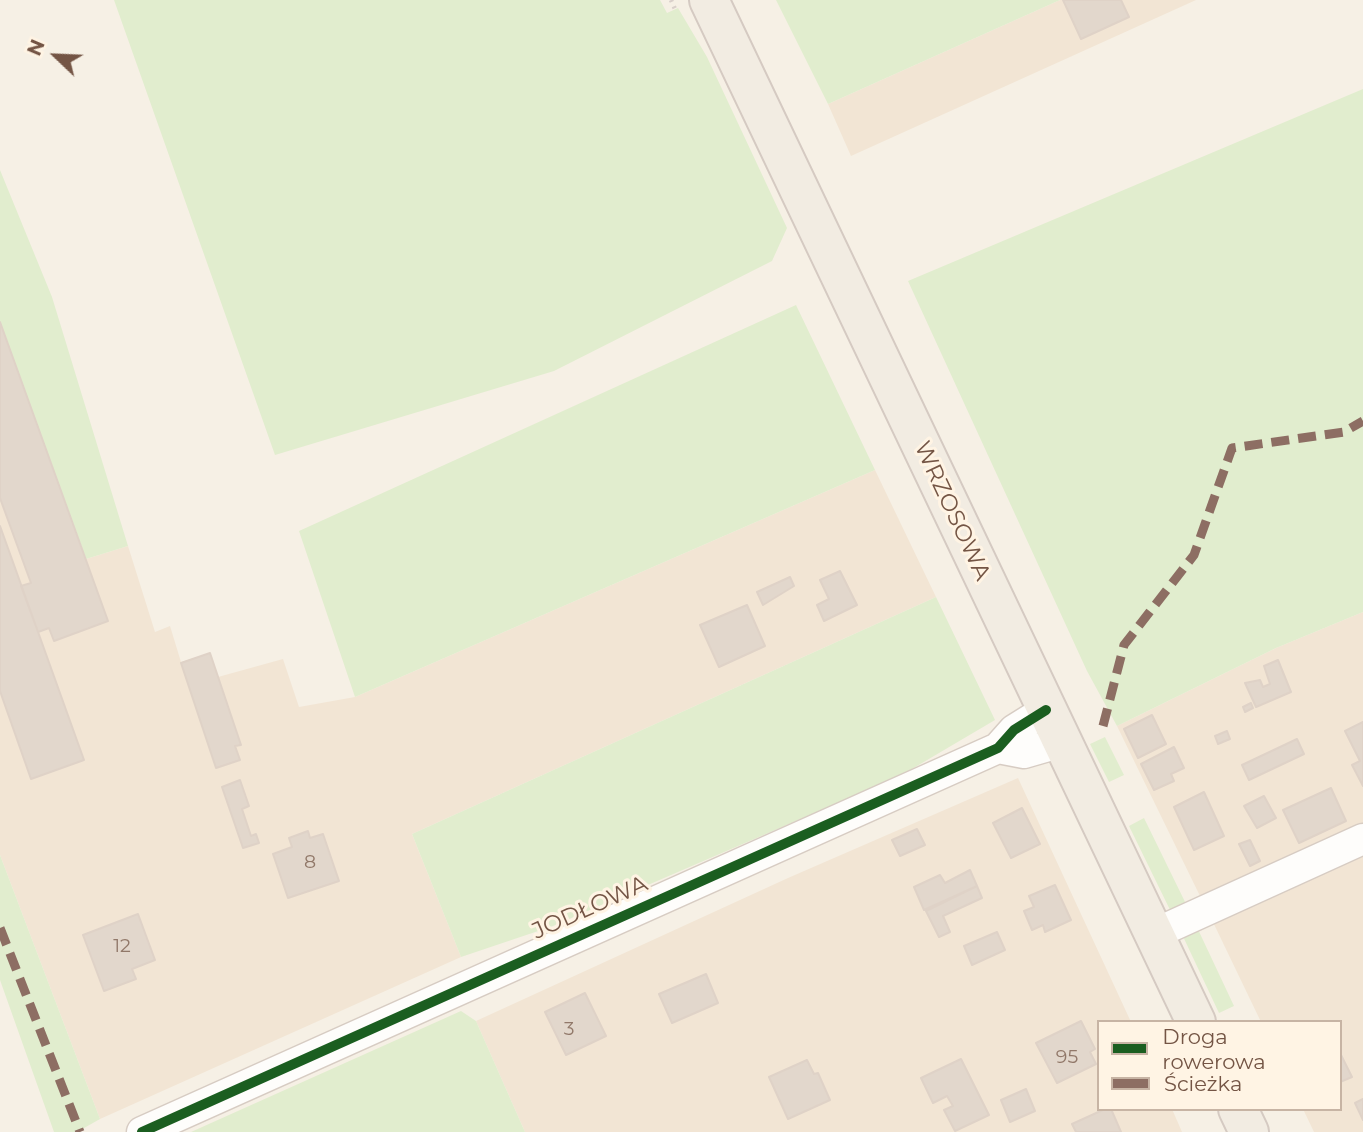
<!DOCTYPE html>
<meta charset="utf-8">
<style>
body{margin:0}
#map{position:relative;width:1363px;height:1132px;overflow:hidden;background:#f6f0e5;font-family:Montserrat,sans-serif}
canvas{display:block}
.legend{position:absolute;left:1097px;top:1020px;width:245px;height:91px;box-sizing:border-box;background:#fff4e4;border:2px solid #c7b4a4;margin:0;padding:9px 12px;list-style:none;font-size:21px;color:#745545}
.legend li{display:flex;align-items:center;gap:14px;height:35px}
.legend b{width:35px;border:2px solid #c7b4a4}
.north{position:absolute;left:21px;top:21px;width:70px;height:70px;-webkit-text-stroke:5px #fff4e4;paint-order:stroke;rotate:293deg;font-size:19px;font-weight:700;line-height:28px;text-align:center;color:#745545}
.north::after{content:'';display:block;margin:auto;width:24px;height:32px;background:#745545;clip-path:polygon(50% 0,100% 100%,50% 72%,0 100%)}
</style>
<div id="map">
<canvas width="1363" height="1132"></canvas>
<ul class="legend">
<li><b style="height:9px;background:#1b5e20"></b>Droga rowerowa</li>
<li><b style="height:9px;background:#8d6e63"></b>Ścieżka</li>
</ul>
<div class="north">N</div>
</div>
<script>
const g = document.querySelector('canvas').getContext('2d');
g.lineJoin = 'round';
function fillPath(path, color) { g.fillStyle = color; g.fill(path, 'evenodd'); }
function trace(path, color, width, dash) { g.strokeStyle = color; g.lineWidth = width; g.lineCap = dash ? 'butt' : 'round'; g.setLineDash(dash || []); g.stroke(path); }
function write(font, color, halo, rows, align = 'center') {
  g.font = font + ' Montserrat,sans-serif'; g.lineWidth = 6; g.setLineDash([]); g.textBaseline = 'middle'; g.strokeStyle = halo; g.fillStyle = color; for (const [text, x, y, turn = 0] of rows) {
    g.save(); g.translate(x, y); g.rotate((+turn || 0) * Math.PI / 180); g.textAlign = isNaN(turn) ? turn : align; if (halo) g.strokeText(text, 0, 0); g.fillText(text, 0, 0); g.restore();
  }
}
fillPath(new Path2D(`
 M 1060,0 L 1196,0 L 851,156 L 828,104 Z
 M 0,322 L 86,559 L 128,546 L 155,632 L 170,626 L 181,662 L 210,653 L 218,677 L 283,659 L 299,707 L 355,697 L 875,470 L 936,597 L 412,834 L 461,957 L 100,1119 L 0,855 Z
 M 1363,612 L 1363,826 L 1200,896 L 1117,726 L 1276,648 Z
 M 1018,778 L 1131,1022 L 1099,1022 L 1099,1109 L 1172,1109 L 1182,1132 L 525,1132 L 476,1021 L 788,878 Z
 M 1363,851 L 1363,1132 L 1314,1132 L 1303,1109 L 1340,1109 L 1340,1022 L 1261,1022 L 1211,918 Z`), '#f2e5d4');
fillPath(new Path2D(`
 M 114,0 L 660,0 L 667,13 L 678,8 L 707,57 L 787,228 L 772,261 L 554,371 L 275,455 Z
 M 776,0 L 1060,0 L 828,104 Z
 M 1363,89 L 1363,612 L 1276,648 L 1117,726 L 1087,671 L 908,281 Z
 M 0,170 L 52,297 L 128,546 L 86,559 L 0,322 Z
 M 796,305 L 875,470 L 355,697 L 299,531 Z
 M 936,597 L 995,720 L 900,776 L 553,926 L 461,957 L 412,834 Z
 M 1105,737 L 1124,775 L 1109,782 L 1090,744 Z
 M 1144,818 L 1188,908 L 1173,916 L 1129,826 Z
 M 0,855 L 100,1119 L 77,1132 L 54,1132 L 0,980 Z
 M 1195,923 L 1234,1006 L 1219,1013 L 1180,930 Z
 M 461,1011 L 476,1021 L 525,1132 L 191,1132 Z`), '#e1edce');
const building = new Path2D(`
 M 1063,0 L 1121,0 L 1129,17 L 1081,39 Z
 M 0,322 L 108,621 L 54,641 L 49,628 L 38,632 L 21,586 L 31,583 L 0,498 Z
 M 0,526 L 84,760 L 31,779 L 0,691 Z
 M 840,571 L 857,605 L 824,621 L 817,605 L 829,599 L 820,580 Z
 M 790,577 L 794,586 L 763,605 L 757,592 Z
 M 747,605 L 765,646 L 719,667 L 700,625 Z
 M 210,653 L 241,745 L 235,746 L 240,760 L 216,768 L 181,663 Z
 M 1278,660 L 1291,692 L 1256,707 L 1245,683 L 1260,680 L 1263,687 L 1270,684 L 1264,666 Z
 M 1251,703 L 1253,708 L 1245,712 L 1243,707 Z
 M 1152,715 L 1166,744 L 1138,758 L 1124,729 Z
 M 1363,722 L 1363,786 L 1352,765 L 1360,761 L 1345,731 Z
 M 1227,731 L 1230,739 L 1218,744 L 1215,736 Z
 M 1297,739 L 1304,754 L 1249,780 L 1242,765 Z
 M 1174,747 L 1184,768 L 1171,774 L 1174,781 L 1154,790 L 1141,764 Z
 M 240,780 L 249,806 L 242,809 L 251,836 L 256,834 L 259,843 L 243,848 L 222,787 Z
 M 1331,788 L 1346,821 L 1299,843 L 1283,810 Z
 M 1204,792 L 1224,836 L 1194,850 L 1174,807 Z
 M 1264,796 L 1276,818 L 1257,828 L 1244,806 Z
 M 1022,808 L 1040,844 L 1011,858 L 993,823 Z
 M 917,829 L 925,845 L 900,856 L 892,840 Z
 M 308,831 L 310,838 L 323,834 L 339,881 L 288,898 L 273,854 L 292,847 L 289,838 Z
 M 1250,840 L 1260,861 L 1250,866 L 1239,844 Z
 M 970,870 L 977,886 L 924,910 L 914,887 L 940,875 L 945,883 Z
 M 1055,885 L 1071,920 L 1045,932 L 1043,925 L 1032,930 L 1024,911 L 1034,907 L 1029,896 Z
 M 977,886 L 982,898 L 943,916 L 950,932 L 939,937 L 926,911 Z
 M 138,914 L 155,960 L 132,969 L 136,979 L 104,991 L 83,935 Z
 M 997,932 L 1005,950 L 972,965 L 964,946 Z
 M 706,974 L 718,1003 L 672,1023 L 659,994 Z
 M 585,993 L 606,1036 L 566,1055 L 545,1012 Z
 M 1081,1021 L 1095,1049 L 1090,1052 L 1096,1064 L 1057,1083 L 1036,1043 Z
 M 1340,1053 L 1352,1077 L 1340,1082 Z
 M 961,1059 L 989,1115 L 955,1131 L 944,1110 L 953,1106 L 947,1096 L 933,1103 L 921,1078 Z
 M 807,1060 L 814,1074 L 818,1073 L 830,1100 L 788,1119 L 769,1077 Z
 M 1026,1089 L 1035,1111 L 1010,1122 L 1001,1100 Z
 M 1363,1099 L 1363,1120 L 1355,1103 Z
 M 1105,1109 L 1111,1109 L 1121,1132 L 1076,1132 L 1072,1124 Z`);
fillPath(building, '#e2d7cc');
trace(building, '#dfd2c7', 2);
const minor = new Path2D(`
 M 998,748 L 1024,753 L 1062,742
 M 1154,934 L 1363,839
 M 142,1132 L 998,748 L 1014,730 L 1046,710`);
const major = new Path2D(`
 M 709,0 L 1196,1022
 M 1238,1109 L 1249,1132`);
trace(minor, '#d7ccc3', 33);
trace(major, '#d5cac2', 42);
trace(new Path2D(`
 M 671,0 L 675,9`), '#d9cfca', 4.5, [2, 5]);
trace(minor, '#fefdfb', 30);
trace(major, '#f2ece2', 38);
trace(new Path2D(`
 M 1103,726 L 1124,645 L 1194,555 L 1232,448 L 1344,432 L 1363,421
 M 0,928 L 80,1132`), '#8d6e63', 9, [18, 9]);
trace(new Path2D(`
 M 142,1132 L 998,748 L 1014,730 L 1046,710`), '#1b5e20', 10);
write('19px', '#917869', null, [
 ["8",310,862],
 ["12",122,946],
 ["3",569,1029],
 ["95",1067,1057]
]);
write('23px', '#745545', '#fff4e4', [
 ["WRZOSOWA",952,511,65],
 ["JODŁOWA",590,908,-24]
]);
</script>
